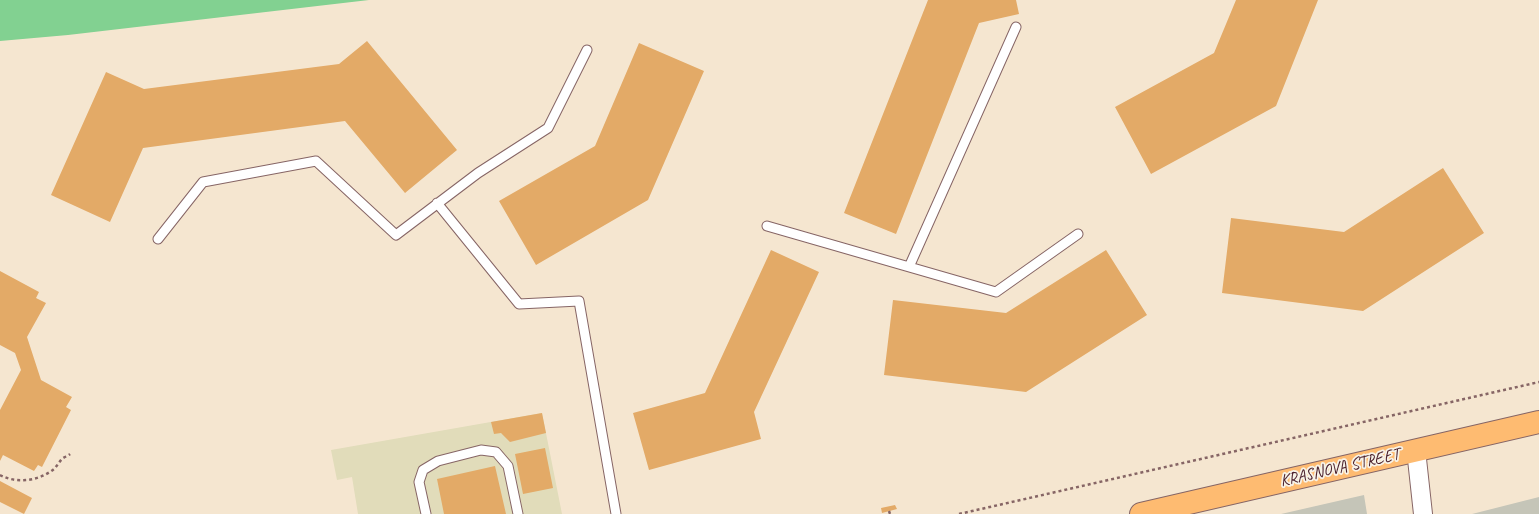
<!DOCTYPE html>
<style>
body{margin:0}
canvas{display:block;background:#f5e6d0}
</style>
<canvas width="1539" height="514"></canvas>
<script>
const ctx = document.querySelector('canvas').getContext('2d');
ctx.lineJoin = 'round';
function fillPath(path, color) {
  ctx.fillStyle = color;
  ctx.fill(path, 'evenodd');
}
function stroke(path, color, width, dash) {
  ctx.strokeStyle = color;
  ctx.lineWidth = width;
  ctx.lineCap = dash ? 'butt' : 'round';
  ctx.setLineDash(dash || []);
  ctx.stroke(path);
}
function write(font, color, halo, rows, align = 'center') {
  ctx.font = font + ' Caveat,sans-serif';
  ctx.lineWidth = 3.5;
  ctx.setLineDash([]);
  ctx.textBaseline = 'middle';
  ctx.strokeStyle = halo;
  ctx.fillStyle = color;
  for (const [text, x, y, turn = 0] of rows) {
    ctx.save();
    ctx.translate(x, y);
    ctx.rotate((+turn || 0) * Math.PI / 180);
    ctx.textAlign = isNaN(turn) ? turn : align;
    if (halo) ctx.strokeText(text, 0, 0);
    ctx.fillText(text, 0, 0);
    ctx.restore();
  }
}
fillPath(new Path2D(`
 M542,413L562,514H358L352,477L337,480L331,450Z`), '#e1dcba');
fillPath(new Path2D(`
 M1364,495L1367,514H1281Z
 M1539,497V514H1472Z`), '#c5c5b8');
fillPath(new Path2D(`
 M0,0H369L68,35L0,41Z`), '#82d191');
fillPath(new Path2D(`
 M928,0H1016L1019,14L979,23L896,234L844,213Z
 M1236,0H1318L1276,106L1151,174L1115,107L1214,53Z
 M367,41L457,150L405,193L345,121L143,148L110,222L51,195L106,72L144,89L339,64Z
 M639,43L704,71L648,200L536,265L499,201L595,146Z
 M1443,168L1484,233L1363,311L1222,293L1231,218L1344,232Z
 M771,250L819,272L754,412L761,439L649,470L633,413L705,393Z
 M1106,250L1147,315L1026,392L884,375L893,300L1006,313Z
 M0,271L39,292L36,298L46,303L27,337L41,380L72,397L66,407L71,410L42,467L38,465L34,471L3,455L0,461V410L21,370L15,353L0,345Z
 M542,413L546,433L510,442L501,433L494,434L491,422Z
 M545,448L553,488L523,494L515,454Z
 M495,466L506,514H444L437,479Z
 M0,481L32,498L24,514L0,502Z
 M895,505L897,509L882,513L881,508Z`), '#e3aa67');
const lane = new Path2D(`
 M437,203L519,304L579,301L616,514
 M767,226L996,292L1078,234
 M158,239L203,182L316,161L396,235L478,173L548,128L587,50
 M909,267L1016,27
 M426,514L419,482L423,470L438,461L481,450L496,452L508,466L518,514`);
const street = new Path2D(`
 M1416,450L1423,514`);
const primary = new Path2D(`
 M1141,514L1539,422`);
stroke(lane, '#866565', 11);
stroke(street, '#866565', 20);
stroke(primary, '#866565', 24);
stroke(new Path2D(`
 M0,475C17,484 39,481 54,469C57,466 59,462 62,459C64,457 68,456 70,454
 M889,511L890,514
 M959,514L1539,382`), '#866565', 2.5, [3, 3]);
stroke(lane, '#fff', 9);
stroke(street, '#fff', 18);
stroke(primary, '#febb71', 22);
write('17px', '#4a1f2b', '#f7f3e8', [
 ["KRASNOVA STREET",1340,468,-13]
]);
</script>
